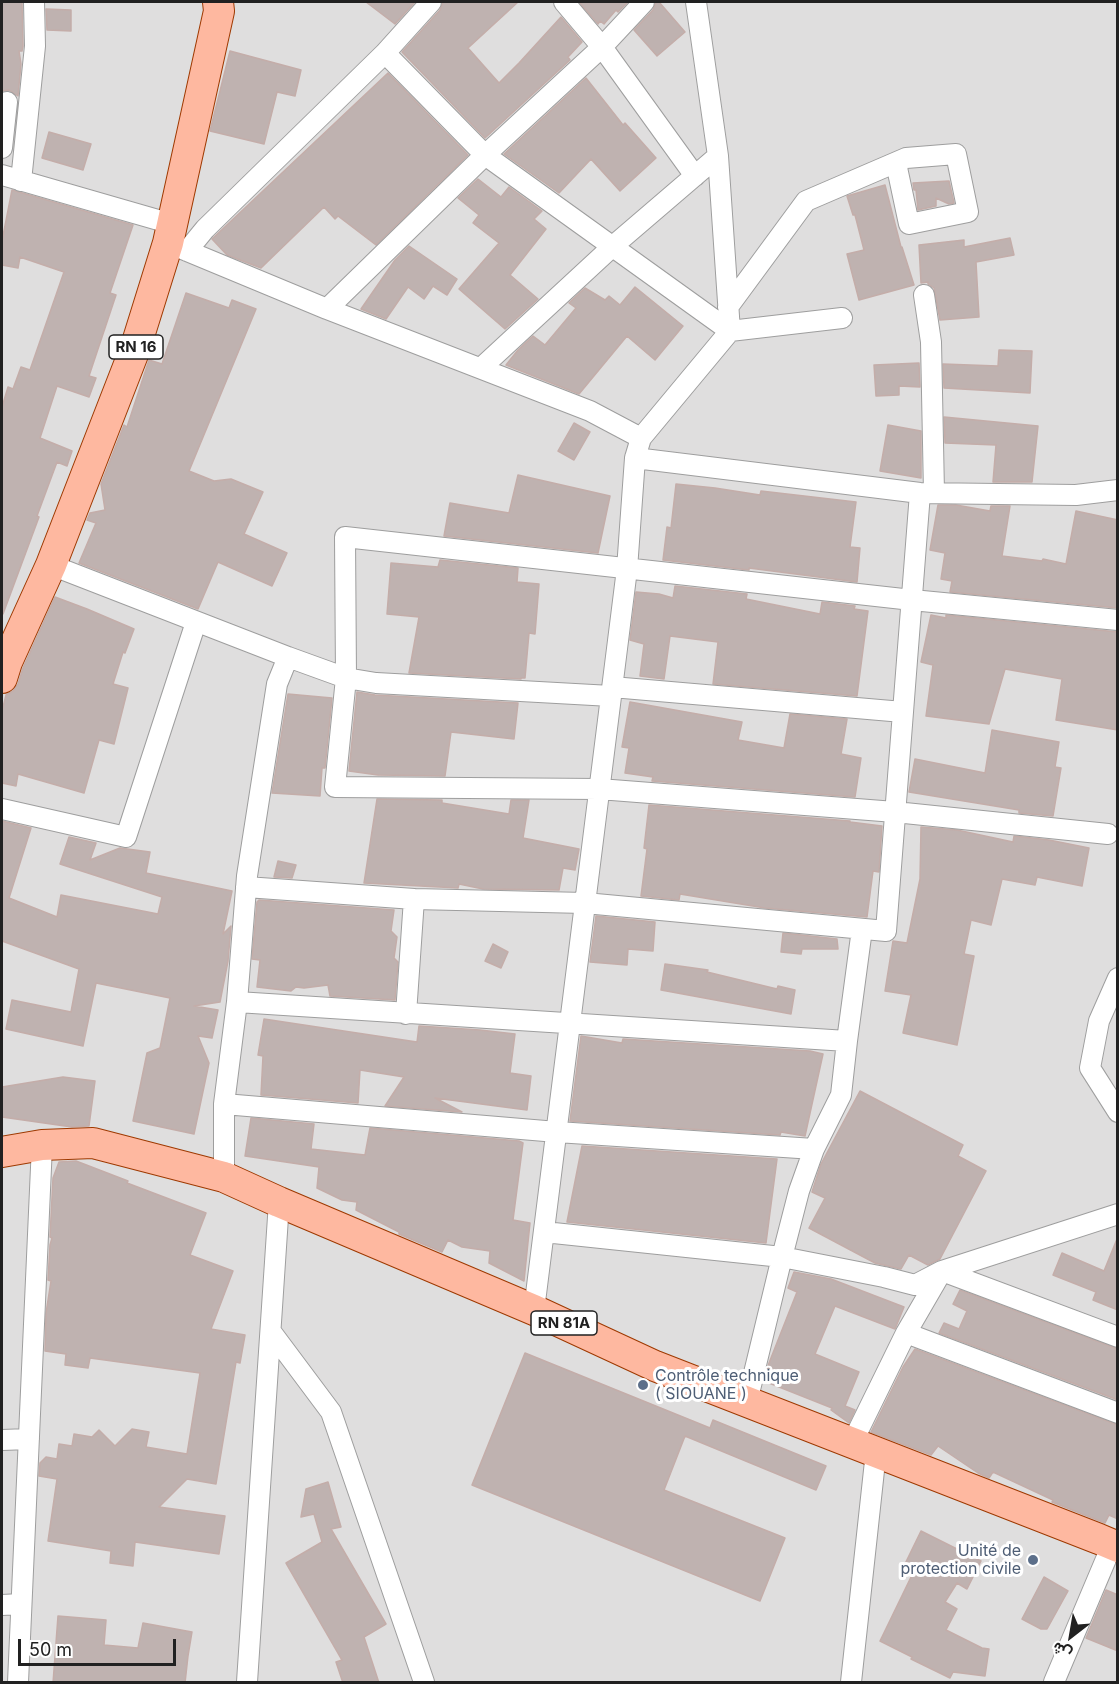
<!DOCTYPE html>
<meta charset="utf-8">
<style>
body{margin:0}
#map{position:relative;width:1119px;height:1684px;overflow:hidden;background:#f2ebe8;font-family:Inter,Vazirmatn,sans-serif}
canvas{display:block}
.frame{position:absolute;inset:0;border:3px solid #212121;pointer-events:none}
.north{position:absolute;left:1041px;top:1606px;width:60px;height:60px;-webkit-text-stroke:4px #fff;paint-order:stroke;rotate:211deg;font-size:16px;font-weight:700;line-height:24px;text-align:center;color:#212121}
.north::after{content:'';display:block;margin:auto;width:21px;height:27px;background:#212121;clip-path:polygon(50% 0,100% 100%,50% 72%,0 100%)}
.scale{position:absolute;left:18px;top:1639px;width:158px;height:27px;box-sizing:border-box;border:3px solid #212121;border-top:0;padding-left:8px;font-size:18px;line-height:21px;white-space:nowrap;color:#212121;-webkit-text-stroke:4px #fff;paint-order:stroke}
</style>
<div id="map">
<canvas width="1119" height="1684"></canvas>
<div class="frame"></div>
<div class="north">ش</div>
<div class="scale">50 m</div>
</div>
<script>
const ctx = document.querySelector('canvas').getContext('2d');
ctx.lineJoin = 'round';
function fillPath(path, color) {
  ctx.fillStyle = color;
  ctx.fill(path, 'evenodd');
}
function stroke(path, color, width, dash) {
  ctx.strokeStyle = color;
  ctx.lineWidth = width;
  ctx.lineCap = dash ? 'butt' : 'round';
  ctx.setLineDash(dash || []);
  ctx.stroke(path);
}
function write(font, color, halo, rows, align = 'center') {
  ctx.font = font + ' Inter,sans-serif';
  ctx.lineWidth = 6;
  ctx.setLineDash([]);
  ctx.textBaseline = 'middle';
  ctx.strokeStyle = halo;
  ctx.fillStyle = color;
  for (const [text, x, y, turn = 0] of rows) {
    ctx.save();
    ctx.translate(x, y);
    ctx.rotate((+turn || 0) * Math.PI / 180);
    ctx.textAlign = isNaN(turn) ? turn : align;
    if (halo) ctx.strokeText(text, 0, 0);
    ctx.fillText(text, 0, 0);
    ctx.restore();
  }
}
fillPath(new Path2D(`
 M2,2H1117V1682H2Z`), '#dfdede');
const building = new Path2D(`
 M2,2H22L23,46L22,51H19L21,64L18,96L9,90L2,91Z
 M366,2H415L395,24Z
 M443,2H518L468,48L499,83L519,63L561,17L582,42L568,57L570,60L485,138L402,52L440,10Z
 M579,2H628L618,12L616,10L604,24L600,21L598,24Z
 M656,2H659L685,32L657,56L634,30L653,10Z
 M46,9L71,10V31L47,30Z
 M230,51L301,70L295,96L277,92L264,144L210,131Z
 M388,73L468,155L376,245L338,216L335,219L324,207L261,268L227,255L212,239Z
 M586,78L623,125L625,123L656,158L620,191L591,159L559,193L504,154Z
 M49,132L91,144L83,170L42,158Z
 M478,179L501,197L509,187L542,211L534,219L546,229L510,275L538,299L505,329L459,289L499,243L473,223L479,215L458,198Z
 M949,181L954,203L949,204L936,198V206L918,210L916,190H914L913,183Z
 M885,185L901,247H902L914,285L859,300L847,254L864,250L855,215H853L847,196Z
 M12,190L133,225L110,293L116,295L89,376L96,378L89,397L57,386L40,438L72,451L67,466L57,462L37,516L39,517L3,614H2V407L8,387L13,389L21,367L30,370L64,272L20,257L18,268L2,265V241Z
 M1010,238L1014,255L976,262L979,317L940,320L934,288L928,284V282L921,283L919,245L964,240V247Z
 M409,246L457,279L447,295L433,286L424,299L408,287L386,319L361,309L395,260Z
 M635,287L683,326L655,360L627,336L579,394L506,365L518,350L533,336L545,345L576,308L569,303L570,302L585,288L605,300L609,296L620,305Z
 M186,293L229,308L232,300L256,309L189,471L214,481L231,479L263,492L244,534L287,553L272,586L218,562L198,609L79,563L96,523L87,520L90,513L105,510L101,484L124,425L127,427L149,360L162,364Z
 M999,350L1032,351L1030,393L944,388L943,364L998,366Z
 M919,363L920,387L899,386V395L876,396L874,365Z
 M944,417L1038,426L1032,482H993L996,445L945,443Z
 M574,423L590,432L574,460L558,451Z
 M888,425L921,431V478L880,471Z
 M518,475L610,496L598,553L444,536L450,503L509,513Z
 M676,484L715,488L760,495L761,491L856,502L850,547L860,548L857,582L749,568V570L663,560L667,527L671,528Z
 M938,505H956L990,511L991,506H1010L1002,556L1042,561L1043,559L1066,564L1076,511L1118,520V608L950,592L952,581L941,579L945,553L930,550Z
 M440,560L518,568L517,582L539,584L535,634L529,633L525,678H521V679L409,673L419,617L387,614L391,563L438,567Z
 M675,586L747,594L746,599L820,614L822,602L855,606L854,609L868,611L857,696L713,684L718,642L670,636L664,679L640,676L644,644L630,640L636,592L659,594L673,598Z
 M55,597L87,609L134,629L125,653L123,652L113,684L128,688L114,744L99,740L84,793L18,774L16,786L2,783V711L6,695L13,691L18,684L23,668Z
 M931,615L946,618V615L1118,632V730L1056,720L1062,679L1005,669L989,724L926,716L933,665L921,662Z
 M357,692L375,695L518,703L514,739L451,732L445,776L378,775L349,771Z
 M288,694L332,698L325,768H322L320,796L272,793Z
 M630,702L742,722L738,740L784,748L790,714L847,719L841,754L861,758L855,797L652,781L653,777L625,773L629,748L622,747Z
 M992,730L1059,742L1055,767L1061,768L1053,816L1019,813V810L909,792L915,759L985,773Z
 M377,799L442,800V803L509,814L511,800H529L523,838L579,849L575,870L563,868L559,890L483,889L459,884L458,888L364,883Z
 M649,805L850,821V822L882,826L879,872L873,871L867,917L765,908L680,894L679,900L641,896L647,849L644,848Z
 M2,821L31,828L9,898L57,917L61,895L158,914L162,897L60,864L69,837L96,843L90,860L120,848L150,852L146,873L232,891L223,934L231,926L228,961L220,1002L194,1006L218,1010L212,1038L198,1036L209,1063L194,1134L133,1121L147,1053L160,1048L170,998L96,983L83,1046L6,1029L12,1000L71,1012L79,969L2,941Z
 M921,827L957,830L1013,842L1014,836L1049,840L1089,848L1082,886L1037,877L1035,885L1002,879L991,925L971,920L964,954L974,956L957,1045L903,1033L911,995L885,991L893,941L907,943L920,879Z
 M278,861L296,865L292,878L274,877Z
 M259,900L394,910L391,931L397,937L394,958L398,962L395,1000L330,996L328,985L304,988L296,987L291,991L257,987L260,960L252,959L257,902Z
 M596,916L655,922L653,951L628,949L627,965L590,962Z
 M783,933L837,939L838,949H802L801,954L781,952Z
 M493,944L508,952L501,968L485,961Z
 M665,964L708,970L707,972L777,989L778,986L795,990L791,1014L661,990Z
 M264,1019L417,1042L419,1026L480,1030L515,1034L510,1073L531,1076L527,1110L435,1098L462,1112L385,1106L404,1077L360,1070L358,1103L261,1095L263,1056L258,1055Z
 M581,1036L622,1043L623,1039L810,1051L823,1054L805,1136L781,1132L780,1135L570,1121Z
 M63,1077L95,1081L89,1126L72,1127L2,1117V1087Z
 M860,1091L963,1145L958,1156L986,1171L940,1259L928,1265L909,1255L901,1269L875,1263L809,1228L825,1198L812,1192L821,1164Z
 M251,1118L314,1124L311,1149L365,1155L370,1128L519,1141L523,1143L513,1220L530,1223L524,1281L489,1263L490,1251L462,1247L448,1240L442,1252L399,1234V1232L356,1210L357,1202L342,1200L317,1188L319,1167L245,1156Z
 M582,1146L777,1159L766,1243L567,1222Z
 M76,1161L128,1181L127,1183L206,1213L190,1255L233,1271L211,1329L245,1335L240,1363L236,1362L216,1484L187,1479L159,1507L225,1516L219,1554L135,1542L133,1566L110,1563L111,1551L48,1541L57,1479L39,1476L40,1463L46,1457L57,1459L59,1444L72,1446L74,1434L92,1437L99,1430L115,1446L132,1429L149,1432L146,1447L187,1454L200,1373L90,1358L88,1368L65,1365L66,1354L45,1351L46,1313L51,1281L48,1280L50,1245L52,1238L50,1237L53,1178L59,1162Z
 M1117,1239L1118,1310L1093,1300L1096,1292L1053,1275L1062,1253L1104,1271Z
 M794,1272L831,1279L904,1307L895,1329L835,1306L815,1354L859,1372L845,1406L855,1410L849,1423L831,1410L832,1408L764,1381L769,1363L797,1292L788,1288Z
 M960,1290L1118,1349V1400L939,1333L944,1323L959,1329L967,1311L953,1304Z
 M915,1349L1118,1425V1519L1109,1515L1105,1523L1052,1502L1053,1500L993,1472L989,1478L978,1473L938,1446L931,1455L871,1432L903,1367Z
 M525,1353L710,1428L713,1420L826,1466L816,1490L685,1436L664,1490L785,1538L760,1601L472,1485Z
 M328,1482L341,1527L331,1529L386,1624L364,1637L379,1683H343L336,1662L342,1660L286,1563L322,1542L314,1514L301,1517L306,1489Z
 M921,1531L981,1561L967,1589L957,1583L945,1602L957,1609L946,1630L982,1648L989,1649L985,1676L953,1672L950,1678L911,1659L912,1657L880,1641L912,1575L902,1570Z
 M1044,1577L1068,1591L1047,1629H1041L1022,1619Z
 M1106,1590L1118,1595V1651L1086,1638Z
 M58,1616L106,1620L104,1645L138,1648L143,1623L192,1632L188,1656L185,1683H53Z`);
fillPath(building, '#bfb2b0');
stroke(building, '#c4ada9', 1.5);
const street = new Path2D(`
 M564,2L602,47L695,176
 M385,53L485,155L730,331L842,318
 M2,148L7,102
 M2,175L172,224
 M21,181L35,46L34,2
 M168,243L327,309L590,411L641,438L635,458L920,493L1076,495L1118,490
 M187,251L205,229L385,53L431,2
 M924,295L931,342L934,493
 M728,307L806,201L906,158L956,154L968,212L909,224L896,163
 M327,309L485,155L602,47L644,2
 M481,368L613,246L718,156
 M641,438L730,331L718,156L696,2
 M51,565L288,657L277,684L247,876L237,1002L224,1104V1177
 M288,657L346,678L376,683L611,696
 M612,687L903,712
 M2,809L126,837L196,622
 M1108,834L895,812L599,789L335,787L346,678L345,537L912,600L1118,620
 M246,887L414,899
 M1118,978L1099,1021L1090,1068L1118,1112
 M237,1002L847,1041L862,929
 M406,1014L414,899L585,903L886,931L920,493
 M224,1104L557,1132L814,1149L799,1191L782,1257L544,1232
 M814,1149L841,1095L847,1041
 M534,1310L627,569L635,458
 M272,1333L331,1412L424,1682
 M906,1333L1118,1413
 M747,1402L782,1257L884,1277L915,1285L942,1271L1118,1214
 M2,1440L29,1439
 M852,1443L906,1333L942,1271L1118,1337
 M2,1605L21,1604
 M18,1682L42,1145
 M247,1682L279,1202
 M851,1682L876,1452
 M1054,1682L1112,1545`);
const primary = new Path2D(`
 M2,678L7,662L51,565L135,349L168,243L219,11L218,2
 M2,1152L42,1145L93,1143L224,1177L279,1202L534,1310L655,1366L1099,1539L1118,1547`);
stroke(street, '#9e9e9e', 22);
stroke(primary, '#9e3900', 32);
stroke(street, '#fff', 20);
stroke(primary, '#feb8a0', 30);
for (const [x, y, r, color] of [
 [643,1385,6,"#5c6f8a"],
 [1033,1560,6,"#5c6f8a"]
]) {
  const dot = new Path2D();
  dot.arc(x, y, r, 0, 2 * Math.PI);
  ctx.fillStyle = color;
  ctx.fill(dot);
  stroke(dot, '#fff', 2);
}
for (const [x, y, w] of [
 [136,347,54],
 [564,1323,66]
]) {
  const box = new Path2D();
  box.roundRect(x - w / 2, y - 12, w, 24, 4.5);
  ctx.fillStyle = '#fff';
  ctx.fill(box);
  stroke(box, '#212121', 1.5);
}
write('bold 15px', '#212121', null, [
 ["RN 16",136,347],
 ["RN 81A",564,1323]
]);
write('16px', '#4e5e75', '#fff', [
 ["Contrôle technique",655,1376],
 ["( SIOUANE )",655,1394],
 ["Unité de",1021,1551,"right"],
 ["protection civile",1021,1569,"right"]
], 'left');
</script>
